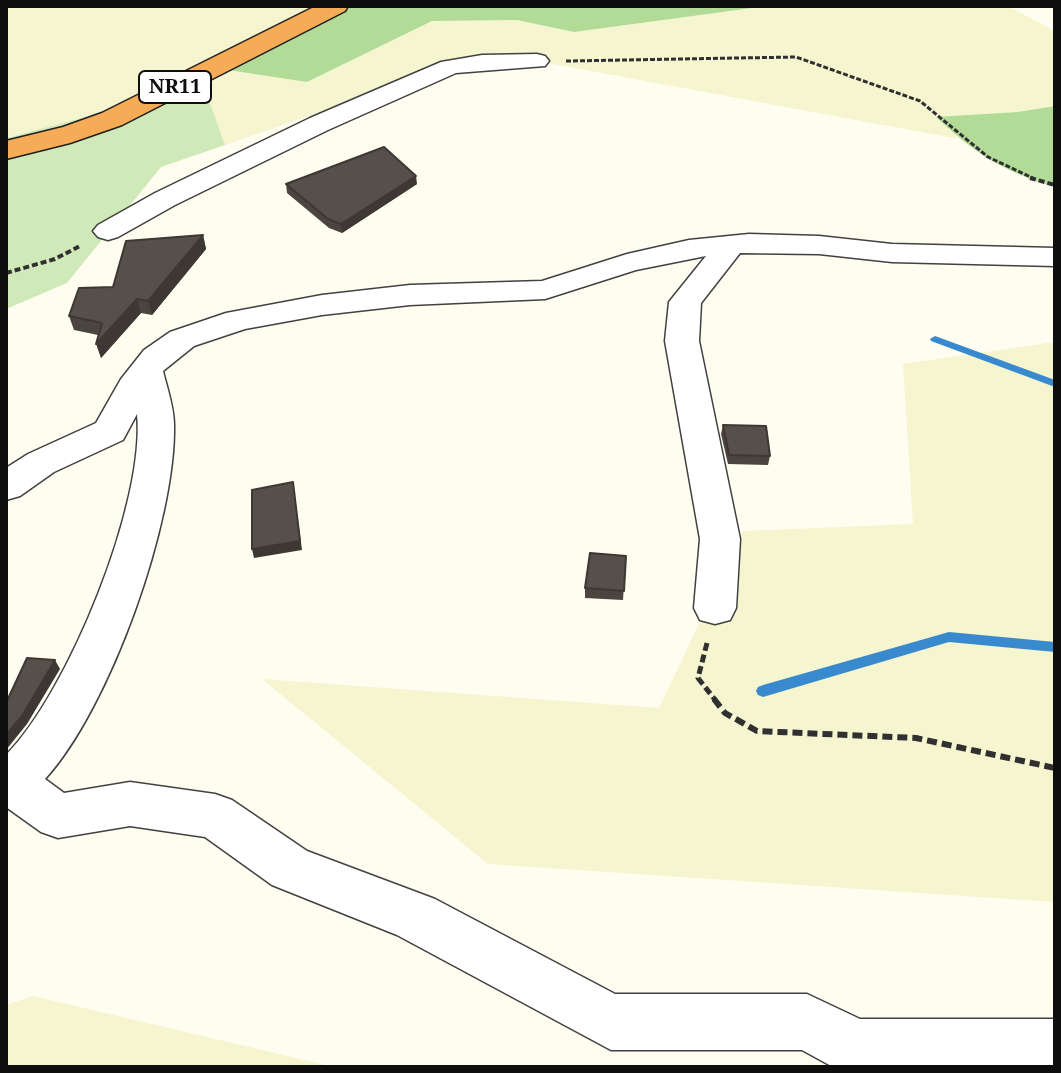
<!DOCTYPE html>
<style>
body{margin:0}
#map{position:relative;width:1061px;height:1073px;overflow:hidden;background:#fffdef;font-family:"Noto Serif",serif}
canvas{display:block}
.frame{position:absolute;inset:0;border:8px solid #0e0e0e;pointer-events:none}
</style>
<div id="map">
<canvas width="1061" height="1073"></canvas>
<div class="frame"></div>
</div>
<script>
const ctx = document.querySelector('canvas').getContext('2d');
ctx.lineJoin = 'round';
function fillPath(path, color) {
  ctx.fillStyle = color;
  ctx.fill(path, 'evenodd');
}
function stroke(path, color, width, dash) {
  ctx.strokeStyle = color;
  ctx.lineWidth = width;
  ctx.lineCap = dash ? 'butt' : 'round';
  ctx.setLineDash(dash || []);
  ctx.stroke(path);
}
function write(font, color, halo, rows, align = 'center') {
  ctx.font = font + ' "Noto Serif",serif';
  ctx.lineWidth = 8;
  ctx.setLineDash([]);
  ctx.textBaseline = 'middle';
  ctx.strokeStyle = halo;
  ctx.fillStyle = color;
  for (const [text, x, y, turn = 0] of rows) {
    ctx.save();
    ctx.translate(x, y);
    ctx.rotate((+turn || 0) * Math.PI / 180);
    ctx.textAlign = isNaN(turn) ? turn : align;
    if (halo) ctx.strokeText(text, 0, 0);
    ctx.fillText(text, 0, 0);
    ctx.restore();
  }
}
fillPath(new Path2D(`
 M6,6H327L307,82L432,21L517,20L574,32L767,6H999L1013,9L1055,31V106L1018,112L937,118L959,139L537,61L450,67L225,145L195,65L101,113L6,138Z
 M1055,342V902L488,864L262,679L659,708L743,531L913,524L903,364Z
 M33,996L334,1067H6V1005Z`), '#f5f5cf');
fillPath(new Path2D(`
 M196,65L225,145L161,167L67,283L6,309V138L101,113Z`), '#cfeab8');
fillPath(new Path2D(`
 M327,6H767L574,32L517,20L432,21L307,82L196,65Z
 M1055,106V187C1004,172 974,153 936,117L1018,112Z`), '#b1db97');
fillPath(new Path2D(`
 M935,336L1055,380V387L931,341L930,339Z
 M949,632L1055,642V652L949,642L763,697L758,695L756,691L758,687L763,685Z`), '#3989cf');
const minor = new Path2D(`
 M537,54L545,56L549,61L545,66L456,73L328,130L175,205L118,237L108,240L98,237L93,231L98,225L155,193L310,118L441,62L482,55Z
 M749,234L819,236L892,244L1055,248V266L892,262L819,254L740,253L701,303L699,341L740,539L736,608L730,620L715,624L700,620L694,608L700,539L665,341L669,302L706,256L636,270L545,299L410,305L322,315L245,329L194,346L163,371C167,388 174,407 174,425C176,521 110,708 45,779L64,793L130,782L215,794L232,800L307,851L435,899L615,994H807L860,1019H1055V1067H833L802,1050H611L397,935L272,885L205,837L130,826L58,838L41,832L6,807V755C68,693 146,501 137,414L123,440L54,472L20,496L6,500V468L28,454L96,423L121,379L144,350L170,332L226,313L322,295L410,285L542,281L627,254L689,240Z`);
const highway = new Path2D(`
 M316,6H348L345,11L122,125L70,143L6,159V141L63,127L102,113Z`);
stroke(minor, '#414141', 3);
stroke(highway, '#1f1f1f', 3);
stroke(new Path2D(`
 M566,61L796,57L920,101L988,157L1037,180`), '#303030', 3, [5, 2]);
stroke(new Path2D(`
 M1030,178L1055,185
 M6,273L55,259L80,246`), '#303030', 4, [6, 3]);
stroke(new Path2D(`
 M707,643L698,678L716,701`), '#303030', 5, [8, 4]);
stroke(new Path2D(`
 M714,699L725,713L757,731L916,738L1055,768`), '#303030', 6, [10, 5]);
fillPath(minor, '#fff');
fillPath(highway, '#f6ab56');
fillPath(new Path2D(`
 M286,184H417L342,233L329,228L287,193Z
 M203,235L206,249L152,315L141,313L101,358L98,335L74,330L69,316L113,287Z
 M723,425L770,456L768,465L728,464L721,434Z
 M626,556L623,600L585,598V588Z`), '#4b4540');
fillPath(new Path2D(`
 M416,176L417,184L342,233L341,224Z
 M203,235L206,249L152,315L148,301Z
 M137,299L141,313L101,358L96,344Z
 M293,482L302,550L254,558L252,549Z
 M55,660L60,669L27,724L6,750V735Z`), '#3d3834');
const building = new Path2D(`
 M384,147L416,176L341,224L328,219L286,184Z
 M203,235L148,301L137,299L96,344L102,323L69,316L79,288L113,287L126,241Z
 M723,425L766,426L770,456L729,455Z
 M293,482L300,541L252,549V490Z
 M590,553L626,556L624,591L585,588Z
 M27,658L55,660L22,716L6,735V703Z`);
fillPath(building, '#57504a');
stroke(building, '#3d3834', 2);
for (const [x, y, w] of [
 [175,87,72]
]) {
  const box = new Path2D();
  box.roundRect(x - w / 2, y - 16, w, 32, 6);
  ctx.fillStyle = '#fff';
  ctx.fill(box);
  stroke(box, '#0e0e0e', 2);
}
write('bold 20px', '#0e0e0e', null, [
 ["NR11",175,87]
]);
</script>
